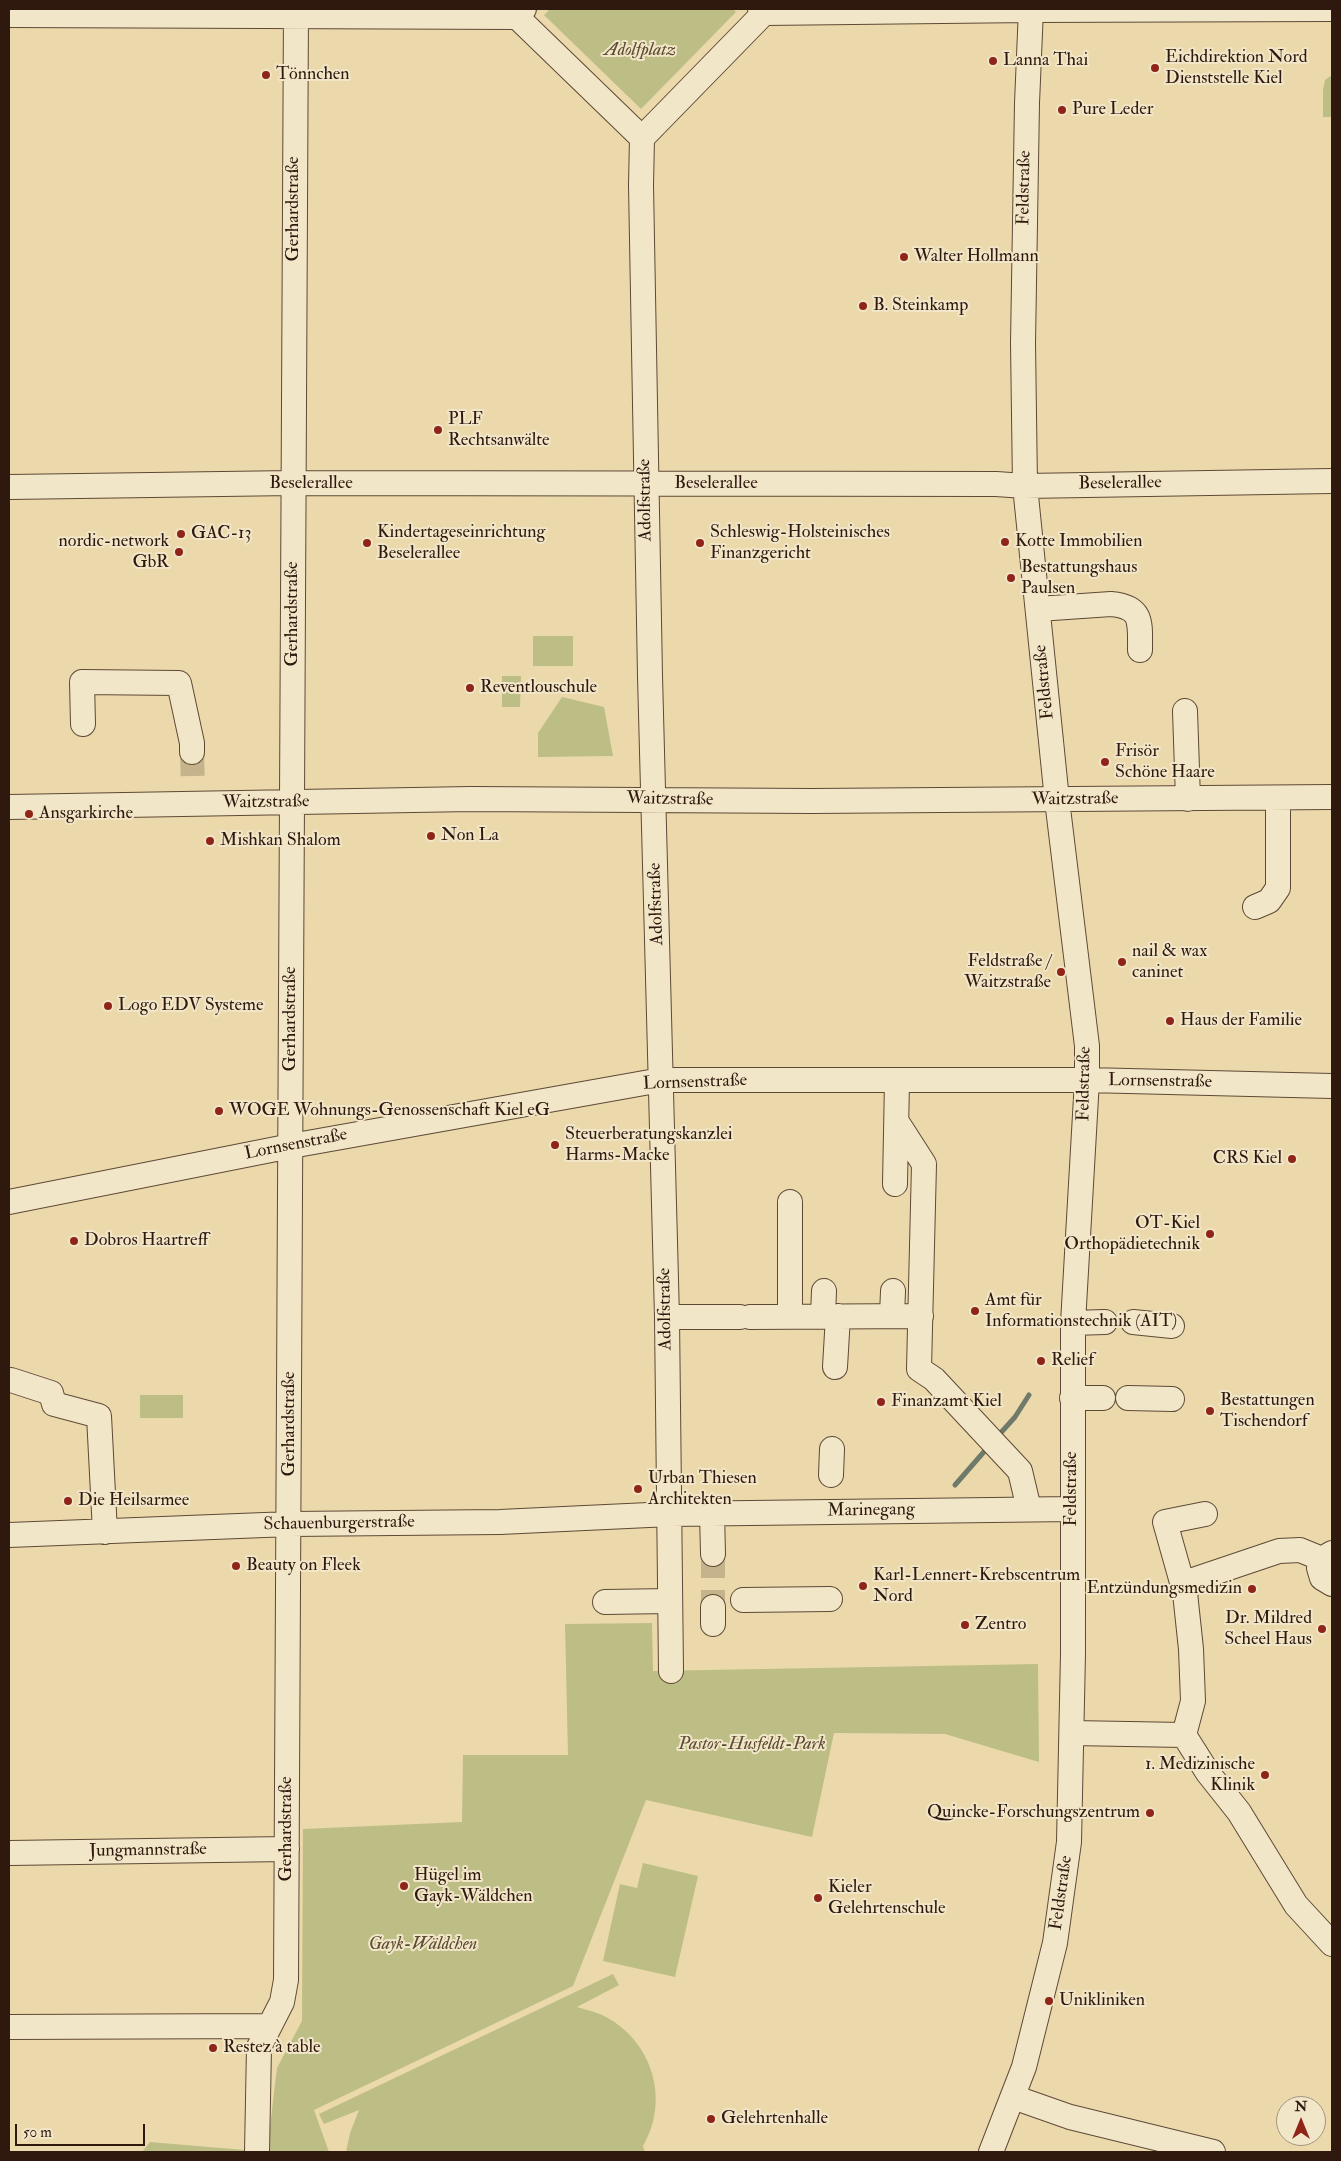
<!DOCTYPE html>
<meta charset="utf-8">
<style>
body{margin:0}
#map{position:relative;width:1341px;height:2161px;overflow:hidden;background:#ebd9ab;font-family:"IM FELL Double Pica",serif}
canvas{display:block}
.frame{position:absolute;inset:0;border:10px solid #2f190f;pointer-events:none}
.north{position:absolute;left:1276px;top:2096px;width:50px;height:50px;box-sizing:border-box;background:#f2e6c8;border:1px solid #a4947e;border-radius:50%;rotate:0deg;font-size:14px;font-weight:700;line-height:20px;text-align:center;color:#2f190f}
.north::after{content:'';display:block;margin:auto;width:18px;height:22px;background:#8f2418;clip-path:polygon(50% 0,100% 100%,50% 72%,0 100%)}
.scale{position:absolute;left:15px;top:2124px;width:130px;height:22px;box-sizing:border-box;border:2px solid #2f190f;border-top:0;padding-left:6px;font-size:15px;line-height:18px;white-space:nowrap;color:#2f190f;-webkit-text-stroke:4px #f2e6c8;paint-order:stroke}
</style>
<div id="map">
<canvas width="1341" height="2161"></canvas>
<div class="frame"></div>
<div class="north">N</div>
<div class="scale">50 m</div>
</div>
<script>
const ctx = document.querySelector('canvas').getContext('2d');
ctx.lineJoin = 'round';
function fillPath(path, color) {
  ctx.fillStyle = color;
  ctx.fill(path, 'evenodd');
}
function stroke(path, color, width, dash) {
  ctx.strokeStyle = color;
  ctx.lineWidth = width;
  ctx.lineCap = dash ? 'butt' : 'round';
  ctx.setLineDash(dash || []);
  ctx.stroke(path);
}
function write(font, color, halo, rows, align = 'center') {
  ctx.font = font + ' "IM FELL Double Pica",serif';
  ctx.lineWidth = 4;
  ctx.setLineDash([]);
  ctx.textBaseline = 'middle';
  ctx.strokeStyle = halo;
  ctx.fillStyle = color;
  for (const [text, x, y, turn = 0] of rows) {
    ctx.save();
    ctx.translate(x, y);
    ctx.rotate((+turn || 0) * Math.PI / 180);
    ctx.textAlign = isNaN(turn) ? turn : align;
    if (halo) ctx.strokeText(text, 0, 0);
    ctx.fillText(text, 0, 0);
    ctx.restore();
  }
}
fillPath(new Path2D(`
 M550,9H733L736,12L641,109L544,15Z
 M1332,75V117H1323V90L1325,80Z
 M533,636H573V666H533Z
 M502,676H521L520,707H502Z
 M562,697L604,707L613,756L538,757V733Z
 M140,1395H183V1418H140Z
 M652,1623L653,1671L1038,1664L1039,1762L945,1734L834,1733L812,1837L646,1800L573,1986L314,2110L329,2152H267L277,2068L302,2021L303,1829L462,1822L463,1755H568L565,1624Z
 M643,1863L698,1876L675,1977L603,1961L620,1884L637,1888Z
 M613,1974L619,1985L577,2007C587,2010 597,2012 606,2017C653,2042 670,2101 643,2146L645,2152H346L350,2133L359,2110L324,2124L319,2114Z
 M150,2142L245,2150V2152H142Z`), '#bdbe85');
stroke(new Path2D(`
 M997,1437L1015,1417L1029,1395
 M955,1485L989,1446`), '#6f7a6a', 5);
stroke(new Path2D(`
 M192,752L193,788
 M713,1554V1607`), '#c5b38c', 24, [24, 12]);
const minor = new Path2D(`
 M524,9L517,17L642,138L764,13L760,9
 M764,13L1031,10L1332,9
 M9,15L517,17
 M642,138L641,185L650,676L667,1317L671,1671
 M9,487L293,483L996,484L1025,486L1332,481
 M1038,609L1111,604C1143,607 1140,622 1140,650
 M1185,711L1188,799
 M83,724L82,682L179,683L192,743V752
 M9,807L471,799L812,801L1332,797
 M1255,907L1269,901L1278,888V798
 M897,1122L924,1164L919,1369L934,1379L1020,1471L1029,1509
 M895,1184L897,1081
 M9,1202L291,1146L661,1080H1087L1332,1086
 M790,1202V1317
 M823,1316L824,1291
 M892,1316L893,1291
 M667,1317H740
 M750,1317L921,1316
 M1133,1322L1172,1326
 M1073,1323L1105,1322
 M835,1367L838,1316
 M11,1380L51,1393L54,1404L99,1416L105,1532
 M1072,1398H1103
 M1128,1398L1172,1399
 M831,1475L832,1449
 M712,1513L713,1554
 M9,1535L290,1524L500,1522L670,1514L1072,1509
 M1332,1553L1322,1559L1319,1568L1322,1578L1332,1584
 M1322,1559L1300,1550L1279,1551L1193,1580L1185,1593L1191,1649L1193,1701L1184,1735L1208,1773L1239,1812L1296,1905L1332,1944
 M1185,1593L1165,1522L1205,1514
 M743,1600L830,1599
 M605,1602L669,1601
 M713,1607V1624
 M1072,1733L1184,1735
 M9,1853L287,1849
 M9,2027L269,2026
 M1013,2097L1070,2117L1213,2152
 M257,2152L259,2047L282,2002L286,1980L296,9
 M991,2152L1024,2067L1055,1943L1069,1842L1073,1653V1323L1087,1080V1046L1057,800L1025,486L1023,343L1027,103L1031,9`);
stroke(minor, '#5e4936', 26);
stroke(minor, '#f2e6c8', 24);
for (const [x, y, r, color] of [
 [993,61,5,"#8f2418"],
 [1155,68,5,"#8f2418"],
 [266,75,5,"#8f2418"],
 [1062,110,5,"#8f2418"],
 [904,257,5,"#8f2418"],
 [863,306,5,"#8f2418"],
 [438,430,5,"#8f2418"],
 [181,534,5,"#8f2418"],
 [1005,542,5,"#8f2418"],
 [367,543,5,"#8f2418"],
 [700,543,5,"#8f2418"],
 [179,552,5,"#8f2418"],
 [1011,578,5,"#8f2418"],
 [470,688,5,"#8f2418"],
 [1105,762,5,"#8f2418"],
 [29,814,5,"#8f2418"],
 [431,836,5,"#8f2418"],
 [210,841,5,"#8f2418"],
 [1122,962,5,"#8f2418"],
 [1061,972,5,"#8f2418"],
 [108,1006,5,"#8f2418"],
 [1170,1021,5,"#8f2418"],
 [219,1111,5,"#8f2418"],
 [555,1145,5,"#8f2418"],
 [1292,1159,5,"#8f2418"],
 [1210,1234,5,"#8f2418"],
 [74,1241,5,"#8f2418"],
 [975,1311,5,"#8f2418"],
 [1041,1361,5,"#8f2418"],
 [881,1402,5,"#8f2418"],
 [1210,1411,5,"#8f2418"],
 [638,1489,5,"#8f2418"],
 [68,1501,5,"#8f2418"],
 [236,1566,5,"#8f2418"],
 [863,1586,5,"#8f2418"],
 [1252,1589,5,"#8f2418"],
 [965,1625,5,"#8f2418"],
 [1322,1629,5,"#8f2418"],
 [1265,1775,5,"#8f2418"],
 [1150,1813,5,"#8f2418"],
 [404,1886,5,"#8f2418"],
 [818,1898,5,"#8f2418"],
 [1049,2001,5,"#8f2418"],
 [213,2048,5,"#8f2418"],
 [711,2119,5,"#8f2418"]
]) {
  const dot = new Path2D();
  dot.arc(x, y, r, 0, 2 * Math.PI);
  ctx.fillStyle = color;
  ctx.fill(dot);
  stroke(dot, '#f2e6c8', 2);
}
write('italic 18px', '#5a4b32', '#f2e6c8', [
 ["Adolfplatz",640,51],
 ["Pastor-Husfeldt-Park",752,1745],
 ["Gayk-Wäldchen",423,1945]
]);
write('18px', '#2f190f', '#f2e6c8', [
 ["Eichdirektion Nord",1165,58],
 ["Dienststelle Kiel",1165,79],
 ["Lanna Thai",1003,61],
 ["Tönnchen",276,75],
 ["Pure Leder",1072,110],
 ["Walter Hollmann",914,257],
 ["B. Steinkamp",873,306],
 ["PLF",448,420],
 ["Rechtsanwälte",448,441],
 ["Kindertageseinrichtung",377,533],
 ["Beselerallee",377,554],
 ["Schleswig-Holsteinisches",710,533],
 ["Finanzgericht",710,554],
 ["GAC-13",191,534],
 ["nordic-network",169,542,"right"],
 ["GbR",169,563,"right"],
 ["Kotte Immobilien",1015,542],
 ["Bestattungshaus",1021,568],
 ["Paulsen",1021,589],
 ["Reventlouschule",480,688],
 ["Frisör",1115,752],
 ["Schöne Haare",1115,773],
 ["Ansgarkirche",39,814],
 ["Non La",441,836],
 ["Mishkan Shalom",220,841],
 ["nail & wax",1132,952],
 ["caninet",1132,973],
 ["Feldstraße /",1051,962,"right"],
 ["Waitzstraße",1051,983,"right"],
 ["Logo EDV Systeme",118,1006],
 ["Haus der Familie",1180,1021],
 ["WOGE Wohnungs-Genossenschaft Kiel eG",229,1111],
 ["Steuerberatungskanzlei",565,1135],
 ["Harms-Macke",565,1156],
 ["CRS Kiel",1282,1159,"right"],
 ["OT-Kiel",1200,1224,"right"],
 ["Orthopädietechnik",1200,1245,"right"],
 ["Dobros Haartreff",84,1241],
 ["Amt für",985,1301],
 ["Informationstechnik (AIT)",985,1322],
 ["Relief",1051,1361],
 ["Bestattungen",1220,1401],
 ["Tischendorf",1220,1422],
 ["Finanzamt Kiel",891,1402],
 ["Urban Thiesen",648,1479],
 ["Architekten",648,1500],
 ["Die Heilsarmee",78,1501],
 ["Beauty on Fleek",246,1566],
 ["Karl-Lennert-Krebscentrum",873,1576],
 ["Nord",873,1597],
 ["Entzündungsmedizin",1242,1589,"right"],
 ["Dr. Mildred",1312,1619,"right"],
 ["Scheel Haus",1312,1640,"right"],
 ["Zentro",975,1625],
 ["1. Medizinische",1255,1765,"right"],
 ["Klinik",1255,1786,"right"],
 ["Quincke-Forschungszentrum",1140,1813,"right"],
 ["Hügel im",414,1876],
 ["Gayk-Wäldchen",414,1897],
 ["Kieler",828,1888],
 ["Gelehrtenschule",828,1909],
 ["Unikliniken",1059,2001],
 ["Restez à table",223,2048],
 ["Gelehrtenhalle",721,2119]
], 'left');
write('18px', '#2f190f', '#f2e6c8', [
 ["Feldstraße",1025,188,-89],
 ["Gerhardstraße",294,209,-90],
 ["Beselerallee",311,484],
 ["Beselerallee",716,484],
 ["Beselerallee",1120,484,-1],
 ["Adolfstraße",646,500,-91],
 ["Gerhardstraße",293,614,-90],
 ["Feldstraße",1045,682,-96],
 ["Waitzstraße",670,800,1],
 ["Waitzstraße",1075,800,-1],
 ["Waitzstraße",266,803,-1],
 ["Adolfstraße",657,904,-92],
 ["Gerhardstraße",291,1019,-90],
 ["Lornsenstraße",1160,1082,1],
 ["Lornsenstraße",695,1083,-2],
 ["Feldstraße",1085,1084,-89],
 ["Lornsenstraße",296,1145,-11],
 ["Adolfstraße",666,1309,-91],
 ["Gerhardstraße",290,1424,-90],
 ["Feldstraße",1072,1489,-90],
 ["Marinegang",871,1511,-1],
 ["Schauenburgerstraße",339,1524,-1],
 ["Gerhardstraße",287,1829,-90],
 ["Jungmannstraße",148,1851,-1],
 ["Feldstraße",1062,1893,-82]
]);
</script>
